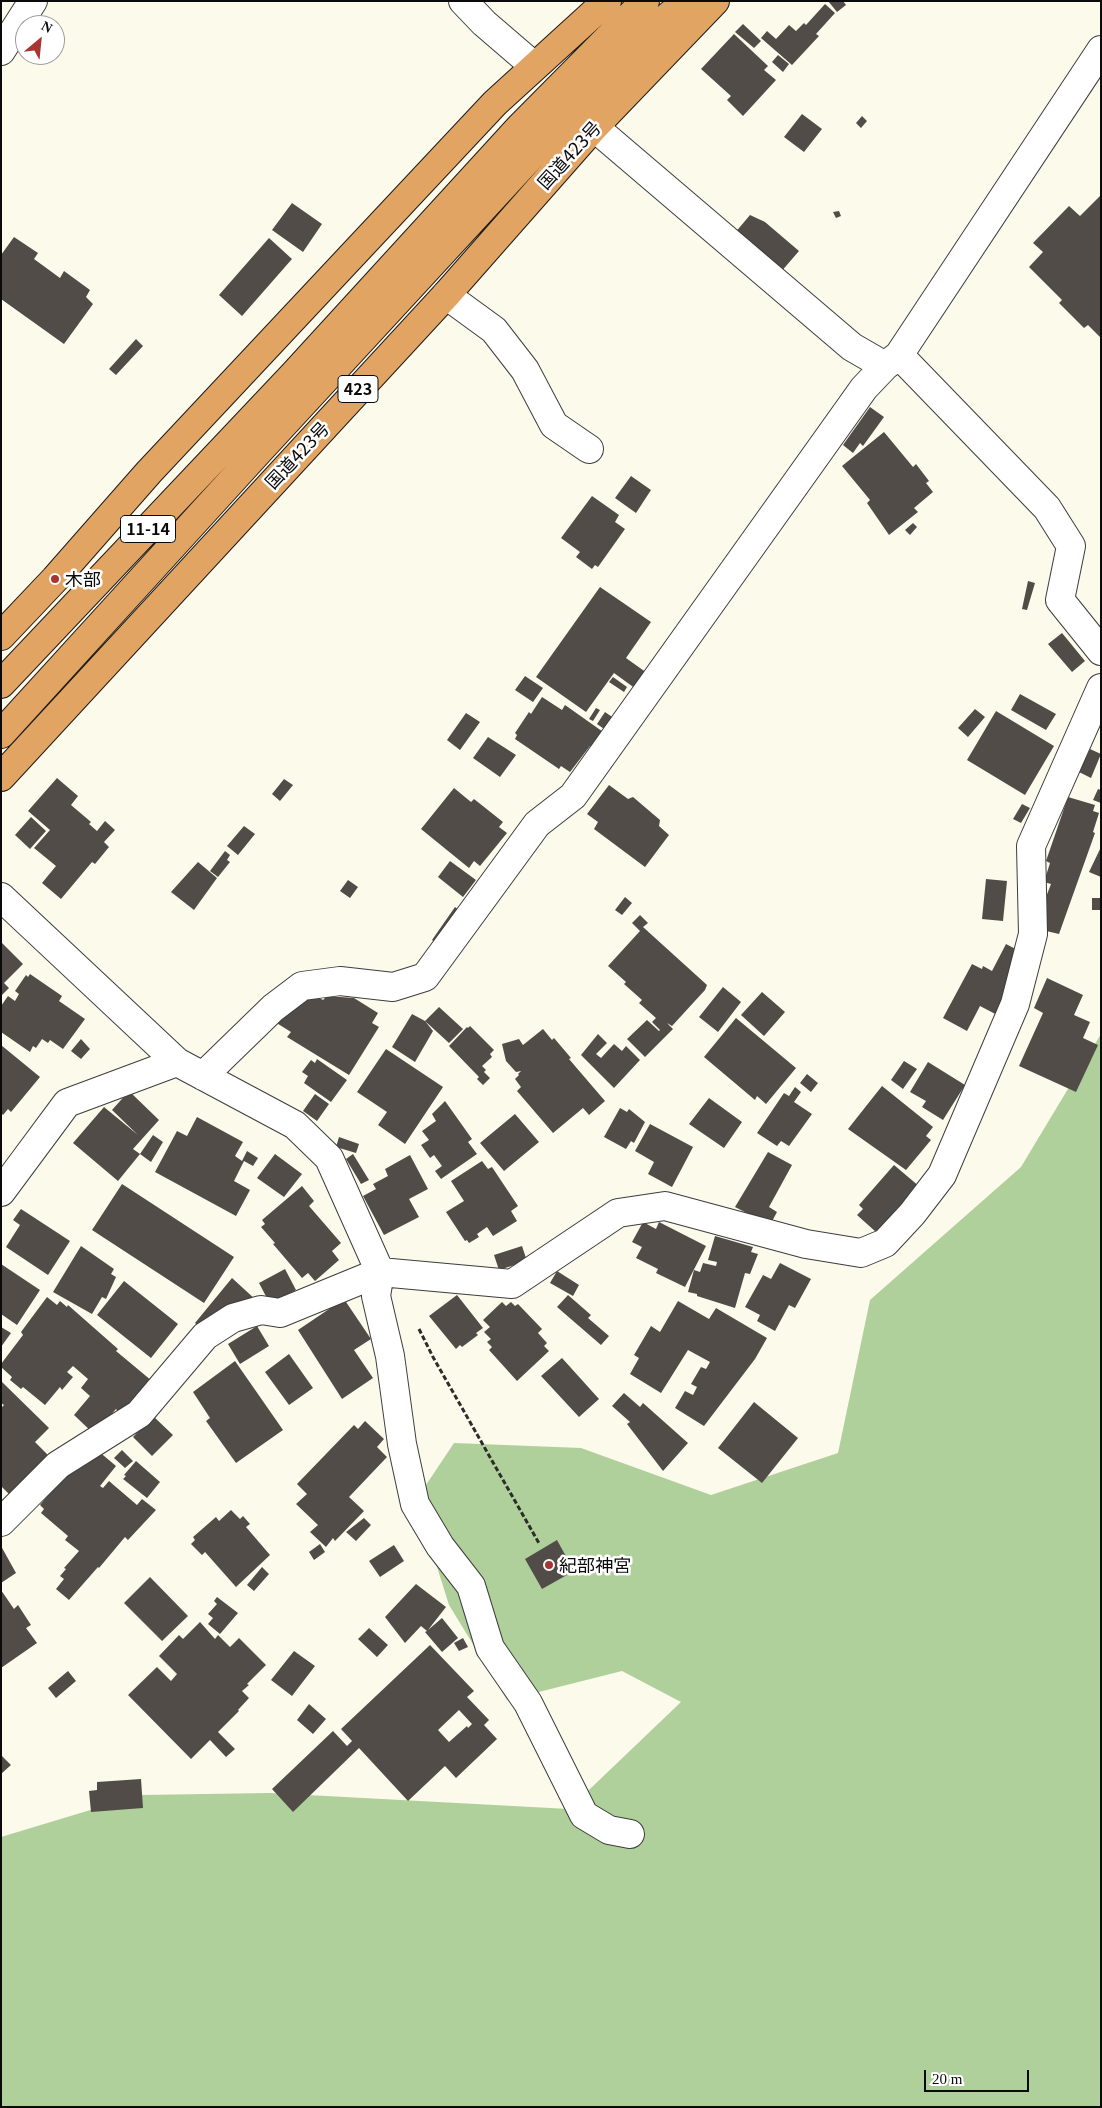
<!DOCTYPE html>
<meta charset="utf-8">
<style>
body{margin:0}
#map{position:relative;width:1102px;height:2108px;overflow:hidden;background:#fcfaea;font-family:Georgia,serif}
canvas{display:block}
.frame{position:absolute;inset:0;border:2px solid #0a0a0a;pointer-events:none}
.north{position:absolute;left:15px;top:15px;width:50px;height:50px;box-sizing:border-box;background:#fff;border:1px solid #9d9d9d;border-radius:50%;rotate:28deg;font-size:14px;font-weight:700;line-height:20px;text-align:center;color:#0a0a0a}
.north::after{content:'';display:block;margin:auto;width:18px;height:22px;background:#a83534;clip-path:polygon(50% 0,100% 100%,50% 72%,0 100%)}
.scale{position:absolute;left:924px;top:2070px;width:105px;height:22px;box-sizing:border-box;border:2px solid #0a0a0a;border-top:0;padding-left:6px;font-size:15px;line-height:18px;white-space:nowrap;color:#0a0a0a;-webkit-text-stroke:4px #fff;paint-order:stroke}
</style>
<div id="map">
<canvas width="1102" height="2108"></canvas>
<div class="frame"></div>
<div class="north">N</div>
<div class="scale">20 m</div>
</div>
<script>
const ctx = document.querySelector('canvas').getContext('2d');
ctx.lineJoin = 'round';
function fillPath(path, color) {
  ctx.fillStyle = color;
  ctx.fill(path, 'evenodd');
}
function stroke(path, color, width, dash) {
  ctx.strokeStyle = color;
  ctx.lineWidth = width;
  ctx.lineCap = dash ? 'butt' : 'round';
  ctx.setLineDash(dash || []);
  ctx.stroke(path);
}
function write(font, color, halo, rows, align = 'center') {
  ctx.font = font + ' Georgia,"Noto Sans JP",serif';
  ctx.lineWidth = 5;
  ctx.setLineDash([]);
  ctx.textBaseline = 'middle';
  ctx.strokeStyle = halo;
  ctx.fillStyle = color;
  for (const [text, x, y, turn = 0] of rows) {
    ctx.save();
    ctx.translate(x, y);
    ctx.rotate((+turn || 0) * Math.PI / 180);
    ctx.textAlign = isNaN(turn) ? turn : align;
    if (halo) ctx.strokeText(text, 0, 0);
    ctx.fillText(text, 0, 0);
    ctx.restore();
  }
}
fillPath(new Path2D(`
 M1101,1034V2107H1V1837L140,1795L270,1793L569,1809L681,1702L622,1671L507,1700L449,1605L416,1500L454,1443L581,1448L711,1495L838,1453L870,1300L1021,1167Z`), '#afd09a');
fillPath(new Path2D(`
 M828,1H843L846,5L837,12Z
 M825,4L835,13L816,34L819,36L792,65L761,38L767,31L776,39L789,25L796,31L804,23L806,25Z
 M743,24L761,41L754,48L735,32Z
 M734,34L768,66L764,70L776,80L743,116L727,100L731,96L701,69Z
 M778,55L789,64L783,72L772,62Z
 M802,114L822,129L804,152L784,137Z
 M862,116L867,121L861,128L856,123Z
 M1101,195V338L1088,325L1084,328L1059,303L1062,300L1029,267L1043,252L1033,243L1069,206L1080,216Z
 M292,203L322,224L303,252L272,230Z
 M839,211L841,216L836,218L833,212Z
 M750,215L765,222L799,251L780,273L734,234Z
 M14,237L38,253L34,259L60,278L64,271L90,290L86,297L93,304L64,344L1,299V255Z
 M269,238L292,259L242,316L219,295Z
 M136,339L143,346L116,375L109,369Z
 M870,407L884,417L863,446L860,443L853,453L843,445Z
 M884,432L913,467L916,464L929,481L926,483L933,492L914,508L918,512L889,535L867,503L870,500L842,466Z
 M631,476L651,490L636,513L615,498Z
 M592,496L619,515L615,522L625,529L598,567L595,565L592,569L576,557L580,552L561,538Z
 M913,523L917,527L910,535L905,530Z
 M1028,581L1035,583L1027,610L1022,609Z
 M600,587L651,622L626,658L647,673L636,689L614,673L586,712L536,677Z
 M1062,633L1085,661L1072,672L1048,644Z
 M525,676L543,688L533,702L515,690Z
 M613,677L627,687L624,692L609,682Z
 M1020,694L1056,714L1046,730L1011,710Z
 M542,697L562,710L565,705L606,734L595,750L590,746L570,772L561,766L559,769L515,739L517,735L515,733L529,712L531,714Z
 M596,708L600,710L593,721L589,719Z
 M975,709L985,717L968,737L958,728Z
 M996,711L1054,746L1025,795L967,760Z
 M605,712L615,719L607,731L597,724Z
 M466,713L480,722L460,750L447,740Z
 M488,737L516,755L500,777L473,758Z
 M1090,749L1101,754L1091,778L1079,772Z
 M57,778L78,796L71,805L91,822L89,824L97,831L105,821L115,830L104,842L109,847L95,864L92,862L61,899L42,883L56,866L34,848L50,830L28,811Z
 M284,779L293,785L280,801L272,794Z
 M609,785L628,799L633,797L660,820L659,826L669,835L645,867L594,829L598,822L587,814Z
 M454,788L471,802L474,799L503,822L499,827L507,833L480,866L474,861L469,868L421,829Z
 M1098,789L1101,790V803L1093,800Z
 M1068,797L1095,805L1093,811L1099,813L1093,832L1095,833L1059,934L1042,930L1043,906H1048L1043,905L1051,884L1044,882L1050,863L1046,861Z
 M1022,804L1030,808L1021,823L1013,819Z
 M31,817L46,831L30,849L15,835Z
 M244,826L255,834L238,855L227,846Z
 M1101,847V877L1089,872Z
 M225,851L230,855L227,860L230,862L218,877L210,871Z
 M450,861L476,880L463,897L438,877Z
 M198,862L217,878L194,910L171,892Z
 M986,879L1007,881L1003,921L982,919Z
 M348,880L358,887L350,898L340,891Z
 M625,897L632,903L622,915L615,910Z
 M1092,898H1101V910H1092Z
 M455,907L460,911L437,944L432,940Z
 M640,915L648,923L643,927L707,985L705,990L672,1026L667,1023L673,1029L645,1057L627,1039L647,1020L659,1031L660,1030L652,1022L656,1018L639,1003L642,1000L624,984L626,982L608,966L640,931L632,923Z
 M1,942L23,964L4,983L9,988L1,996Z
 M1006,944L1027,955L1001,1017L980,1006L967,1031L943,1018L972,964L982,969L983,966L992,971Z
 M30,974L62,996L59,1001L85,1019L63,1049L50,1040L48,1043L42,1039L36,1048L33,1046L30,1052L1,1032V1006L8,996L15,1001L19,994L15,991L26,975L28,977Z
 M1047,978L1083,995L1074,1015L1090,1022L1083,1038L1098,1045L1076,1092L1019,1066L1043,1013L1034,1008Z
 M723,987L741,1002L718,1032L699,1017Z
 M762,992L785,1012L764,1036L741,1015Z
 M316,996L323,1000L327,996L354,998L378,1013L372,1023L379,1027L349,1075L287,1037L291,1032L275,1022L295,1005Z
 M439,1007L463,1029L449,1043L425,1021Z
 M412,1014L425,1021L433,1031L415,1062L392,1047Z
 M736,1018L796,1068L766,1104L757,1096L755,1100L704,1057Z
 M470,1026L494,1050L490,1054L492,1057L482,1066L486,1070L484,1072L490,1078L483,1085L477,1079L479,1077L449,1046L467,1027L468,1028Z
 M543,1029L552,1040L554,1038L571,1058L569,1059L605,1101L589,1115L583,1108L553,1133L517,1091L521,1087L515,1079L519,1075L518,1074L521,1071L516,1072L506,1061L502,1044L519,1039L523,1045Z
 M598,1034L607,1043L596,1054L601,1058L614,1044L622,1051L626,1046L640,1060L614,1088L581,1055Z
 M81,1039L90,1049L81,1059L71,1051Z
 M1,1045L40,1077L11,1112L8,1109L3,1115L1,1113Z
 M386,1049L443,1087L405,1144L378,1125L387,1112L357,1092Z
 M317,1059L347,1080L331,1102L304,1083L308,1076L302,1072L311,1060L315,1063Z
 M904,1061L917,1069L903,1089L891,1080Z
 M928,1062L965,1085L943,1120L922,1107L926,1101L910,1092Z
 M807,1074L818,1083L811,1092L800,1083Z
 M882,1086L933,1127L926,1136L931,1140L906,1170L848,1129Z
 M795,1087L801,1092L794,1102L812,1114L789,1146L781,1141L777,1146L757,1133L784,1093L789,1096Z
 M129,1091L159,1120L133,1149L140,1154L153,1135L163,1142L151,1162L140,1154L118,1181L73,1143L104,1107L138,1135L112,1110Z
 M315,1094L329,1104L317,1121L303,1111Z
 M709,1098L742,1122L724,1148L689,1124Z
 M445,1101L472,1139L468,1142L477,1154L441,1179L435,1171L442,1166L434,1155L430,1158L421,1145L429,1140L422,1131L436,1121L432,1114Z
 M620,1108L627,1112L629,1109L645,1122L634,1143L631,1141L626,1149L604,1137Z
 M515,1114L539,1142L504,1171L480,1143Z
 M197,1117L243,1142L235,1156L242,1161L247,1151L258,1158L253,1166L244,1161L234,1181L250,1190L236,1216L155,1172L177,1131L187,1136Z
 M650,1124L693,1147L672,1187L648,1174L654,1162L635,1151Z
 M339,1137L359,1144L356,1153L336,1147Z
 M768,1152L792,1165L769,1207L777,1212L770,1225L735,1207Z
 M275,1154L302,1174L284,1197L257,1178Z
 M353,1154L369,1180L361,1184L346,1159Z
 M410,1155L428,1189L409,1199L419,1217L384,1235L363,1196L376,1189L373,1184L388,1176L385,1169Z
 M482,1161L488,1169L492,1167L518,1206L511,1211L517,1221L493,1236L487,1227L477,1234L479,1237L469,1243L467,1240L465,1241L446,1212L464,1201L451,1181Z
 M894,1165L920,1187L885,1227L882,1225L876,1232L857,1215L863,1209L859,1205Z
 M122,1184L234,1257L204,1303L92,1230Z
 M302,1186L314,1201L309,1206L341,1243L332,1251L339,1260L315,1281L308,1273L302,1278L273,1244L275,1243L261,1227L265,1224L262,1220Z
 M21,1209L70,1241L48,1275L6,1247L20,1225L13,1220Z
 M643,1222L656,1229L659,1222L706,1246L685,1287L656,1273L658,1269L636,1258L642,1247L632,1242Z
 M715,1236L753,1247L751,1252L758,1254L750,1274L745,1273L735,1308L697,1296V1294L688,1292L694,1270L700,1272L703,1263L716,1266L717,1262L708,1260Z
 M81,1246L114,1269L111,1274L116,1277L106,1299L102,1297L92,1314L53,1292Z
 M522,1246L527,1261L499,1270L494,1255Z
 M780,1263L811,1279L795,1308L789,1305L775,1331L757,1321L760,1315L745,1307L763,1275L771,1279Z
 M1,1264L40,1290L17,1325L1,1314Z
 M285,1269L296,1290L270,1304L259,1283Z
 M557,1271L579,1285L573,1296L550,1283Z
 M232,1278L256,1300L203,1331L195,1323Z
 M124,1281L178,1324L151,1358L97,1315Z
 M457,1295L483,1328L476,1333L478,1335L462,1347L460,1345L456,1349L429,1316Z
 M568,1295L591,1315L588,1318L609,1336L601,1345L557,1307Z
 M47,1297L57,1305L60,1301L67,1307L68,1305L118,1349L116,1351L152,1381L123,1416L116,1409L94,1434L74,1415L90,1396L81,1388L88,1379L73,1366L67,1372L73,1377L62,1390L60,1387L45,1405L23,1387L21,1389L10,1380L12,1377L1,1367V1364L23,1335L21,1332Z
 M344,1299L371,1339L354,1350L373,1378L342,1399L298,1330Z
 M678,1301L709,1319L716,1308L767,1338L755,1359L704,1426L675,1408L685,1391L693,1395L697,1387L691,1384L701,1367L706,1369L710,1362L688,1350L661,1393L630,1374L639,1358L634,1355L651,1326L660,1332Z
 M502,1302L506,1306L511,1302L515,1306L518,1304L542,1329L538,1333L547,1343L544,1346L549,1351L517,1381L489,1350L492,1347L487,1342L491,1339L484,1332L490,1327L483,1320Z
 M257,1326L269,1346L240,1364L228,1344Z
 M1,1327L11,1333L1,1347Z
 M289,1354L313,1388L289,1405L265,1372Z
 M562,1358L599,1399L579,1417L541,1376Z
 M235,1361L283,1430L236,1463L206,1421L210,1418L193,1392Z
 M1,1381L49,1428L35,1442L50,1457L11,1496L1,1486V1408L4,1405L1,1403Z
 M624,1393L640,1407L643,1403L688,1443L663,1471L627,1424L630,1422L612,1406Z
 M754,1402L798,1438L762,1483L718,1448Z
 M153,1416L173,1435L152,1456L133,1437Z
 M365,1421L384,1439L377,1447L387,1457L349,1497L364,1511L335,1541L333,1538L326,1547L310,1532L318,1525L296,1504L307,1494L297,1484L354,1425L358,1429Z
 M97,1450L116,1466L100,1486L103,1488L109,1481L137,1505L142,1499L156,1510L128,1540L125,1537L99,1568L98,1567L69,1600L56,1589L64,1579L60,1576L66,1569L64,1568L79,1551L65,1540L68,1536L41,1513L44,1509L40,1505L67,1471L81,1463L85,1465Z
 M122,1450L133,1461L125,1468L114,1458Z
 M136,1461L160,1482L147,1498L123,1479L126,1476L124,1475Z
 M231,1510L240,1519L243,1516L250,1524L246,1527L270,1555L236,1587L205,1552L202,1555L191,1544L195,1540L193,1537L216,1517L219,1521Z
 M364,1518L371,1525L356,1541L346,1532Z
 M557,1540L574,1571L542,1589L525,1559Z
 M320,1544L325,1552L314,1560L309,1552Z
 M394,1545L404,1561L380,1577L369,1561Z
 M1,1546L16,1573L1,1583Z
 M262,1567L269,1574L254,1591L247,1585Z
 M150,1577L188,1616L162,1641L124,1603Z
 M416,1584L446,1607L428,1630L442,1618L458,1638L442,1652L425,1632L427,1631L421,1626L405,1643L385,1617Z
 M1,1590L14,1609L18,1605L31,1625L26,1628L37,1643L1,1668Z
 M217,1597L238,1613L220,1634L208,1624L213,1618L208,1614L217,1604L214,1601Z
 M200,1622L215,1639L218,1635L230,1647L239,1638L266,1665L247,1684L249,1685L242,1691L249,1698L238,1710L239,1711L218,1732L235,1749L226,1757L210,1740L191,1759L128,1695L157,1667L171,1681L177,1674L159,1656L179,1635L183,1639Z
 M369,1628L388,1645L377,1657L358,1639Z
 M463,1638L468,1647L459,1651L454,1643Z
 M430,1645L474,1691L467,1697L489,1720L484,1725L497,1739L456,1778L445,1766L408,1801L359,1748L293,1812L272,1789L333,1731L347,1746L352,1741L341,1729ZM459,1710L472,1724L468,1728L467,1726L449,1742L438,1730Z
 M294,1651L315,1666L292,1696L271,1680Z
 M68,1671L76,1681L56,1698L48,1688Z
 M309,1704L326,1719L313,1734L297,1720Z
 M1,1755L11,1765L1,1774Z
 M141,1779L143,1808L91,1812L89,1791L97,1790V1782Z`), '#514c48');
const minor = new Path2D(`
 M463,1L484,23L534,66
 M1,51L33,1
 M594,127L852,347L885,366
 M446,295L494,330L525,370L554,425L589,449
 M899,355L1047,508L1071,546L1060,600L1101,651
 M1,897L177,1062L295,1125L329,1158L380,1272L512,1284L618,1213L665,1206L806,1244L861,1253L885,1243L912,1214L942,1175L1015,1004L1033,934L1031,846L1101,688
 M203,1076L273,1008L302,986L340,981L393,987L425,977L537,824L573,796L864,388L885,366L899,355L1101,50
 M1,1192L67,1103L177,1062
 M380,1272L376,1296L390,1356L402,1444L415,1504L440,1546L471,1586L490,1648L528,1703L584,1815L609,1830L630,1834
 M1,1522L58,1465L139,1414L205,1336L233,1318L261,1310L280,1313L380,1272`);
const highway = new Path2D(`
 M1,636L55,579L149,472L495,103L607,1
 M1,684L294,374L521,126L645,1
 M1,734L258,452L544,142L654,28L687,1
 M1,777L446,295L594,127L715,1`);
stroke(minor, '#3d3d3d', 30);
stroke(highway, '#1b1b1b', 30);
stroke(new Path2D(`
 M419,1329L433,1357L540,1545`), '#2c2c2c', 3, [5, 2.5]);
stroke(minor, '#fff', 28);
stroke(highway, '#e2a462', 28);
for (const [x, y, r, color] of [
 [55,579,5,"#a83534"],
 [549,1565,5,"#a83534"]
]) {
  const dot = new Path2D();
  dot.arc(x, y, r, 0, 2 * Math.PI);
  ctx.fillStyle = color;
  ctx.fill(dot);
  stroke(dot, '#fff', 2);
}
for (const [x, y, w] of [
 [358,389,40],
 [148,529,55]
]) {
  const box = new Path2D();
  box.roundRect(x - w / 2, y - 13.5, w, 27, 4);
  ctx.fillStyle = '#fff';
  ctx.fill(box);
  stroke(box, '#0a0a0a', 1);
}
write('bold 16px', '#0a0a0a', null, [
 ["423",358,389],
 ["11-14",148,529]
]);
write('18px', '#0a0a0a', '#fff', [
 ["国道423号",569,155,-48],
 ["国道423号",297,455,-47]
]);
write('18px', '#0a0a0a', '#fff', [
 ["木部",65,579],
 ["紀部神宮",559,1565]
], 'left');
</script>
